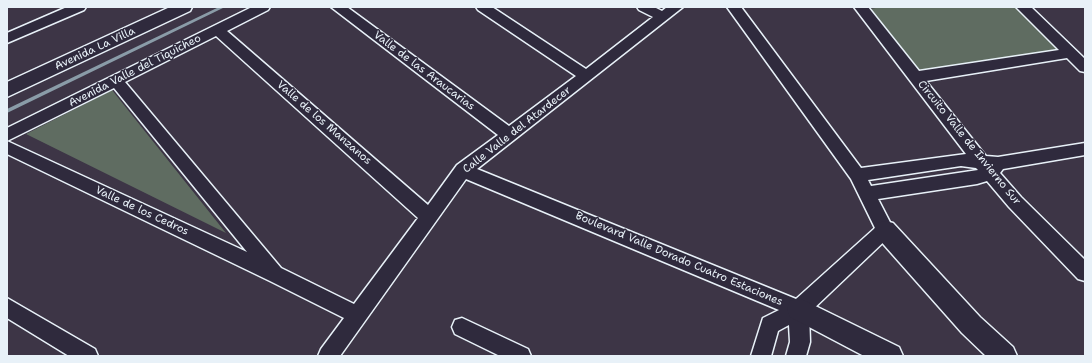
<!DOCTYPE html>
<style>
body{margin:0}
#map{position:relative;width:1092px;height:363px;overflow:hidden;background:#3d3546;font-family:"Shantell Sans",sans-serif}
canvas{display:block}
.frame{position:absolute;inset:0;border:8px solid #e8f1f8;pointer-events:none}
</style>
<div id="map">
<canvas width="1092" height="363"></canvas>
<div class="frame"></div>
</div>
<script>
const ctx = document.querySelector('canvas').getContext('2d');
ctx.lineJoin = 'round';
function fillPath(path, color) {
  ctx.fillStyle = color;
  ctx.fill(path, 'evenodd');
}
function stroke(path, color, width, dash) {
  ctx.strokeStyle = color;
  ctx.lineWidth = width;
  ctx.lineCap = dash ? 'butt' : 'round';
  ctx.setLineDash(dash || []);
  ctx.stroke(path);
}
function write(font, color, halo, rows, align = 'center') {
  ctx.font = font + ' "Shantell Sans",sans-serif';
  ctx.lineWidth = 3;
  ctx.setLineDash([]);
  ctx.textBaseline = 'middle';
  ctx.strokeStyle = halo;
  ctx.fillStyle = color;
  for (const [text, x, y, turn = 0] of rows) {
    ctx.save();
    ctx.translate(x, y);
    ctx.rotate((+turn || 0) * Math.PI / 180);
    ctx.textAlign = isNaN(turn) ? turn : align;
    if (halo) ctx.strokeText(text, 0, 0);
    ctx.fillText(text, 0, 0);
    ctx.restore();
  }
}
fillPath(new Path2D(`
 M882,7H1022L1071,53L916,77L863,10Z
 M112,90L226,233L26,134Z`), '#5f6c61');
fillPath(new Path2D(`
 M219,7H225L7,113V109Z`), '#8a9ca8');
const minor = new Path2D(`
 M67,7H86L84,10L7,43V33Z
 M252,7H270L268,10L227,31L428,205L457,165L498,135L331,7H347L509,126L576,76L478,10L476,7H492L586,69L653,17L639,10L637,7H654L662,11L667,7H683L477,169L796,299L875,228L851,179L727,7H741L861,168L966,154L854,7H868L919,71L1059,50L1016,7H1031L1085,59V72L1080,71L1067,58L926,81L986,156L998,157L1085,143V155L1003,169L1000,173L1021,197L1085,260V281L1078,279L1009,207L987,181L977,184L878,199L894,230L891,235L809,313L810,342L806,356H786L790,342L789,325L778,331L771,356H751L763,318L779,310L466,179L340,356H318L321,349L344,318L270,281L7,154V128ZM216,36L418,218L354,304L281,268L125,82ZM114,88L247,252L7,141ZM961,166L976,168L978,170L871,186L868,180Z
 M7,298L95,349L98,356H69L7,318Z
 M462,318L528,349L531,356H500L455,334L452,327L455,320Z`);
const tertiary = new Path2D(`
 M170,7H192L190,11L7,97V82Z
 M885,221L893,223L980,317L1013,347L1017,356H986L962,333L877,237L874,230L877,223Z
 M799,298L899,347L903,356H864L790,317L787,309L790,301Z`);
stroke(minor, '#e8f1f8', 3);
stroke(tertiary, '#e8f1f8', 3);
fillPath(minor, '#2f2a3d');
fillPath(tertiary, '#2f2a3d');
write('11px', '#e8f1f8', '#2f2a3d', [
 ["Avenida La Villa",95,49,-25],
 ["Avenida Valle del Tiquicheo",135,71,-27],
 ["Valle de las Araucarias",424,71,37],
 ["Valle de los Manzanos",324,123,41],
 ["Calle Valle del Atardecer",517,130,-38],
 ["Circuito Valle de Invierno Sur",969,143,51],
 ["Valle de los Cedros",142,211,25],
 ["Boulevard Valle Dorado Cuatro Estaciones",679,259,23]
]);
</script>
